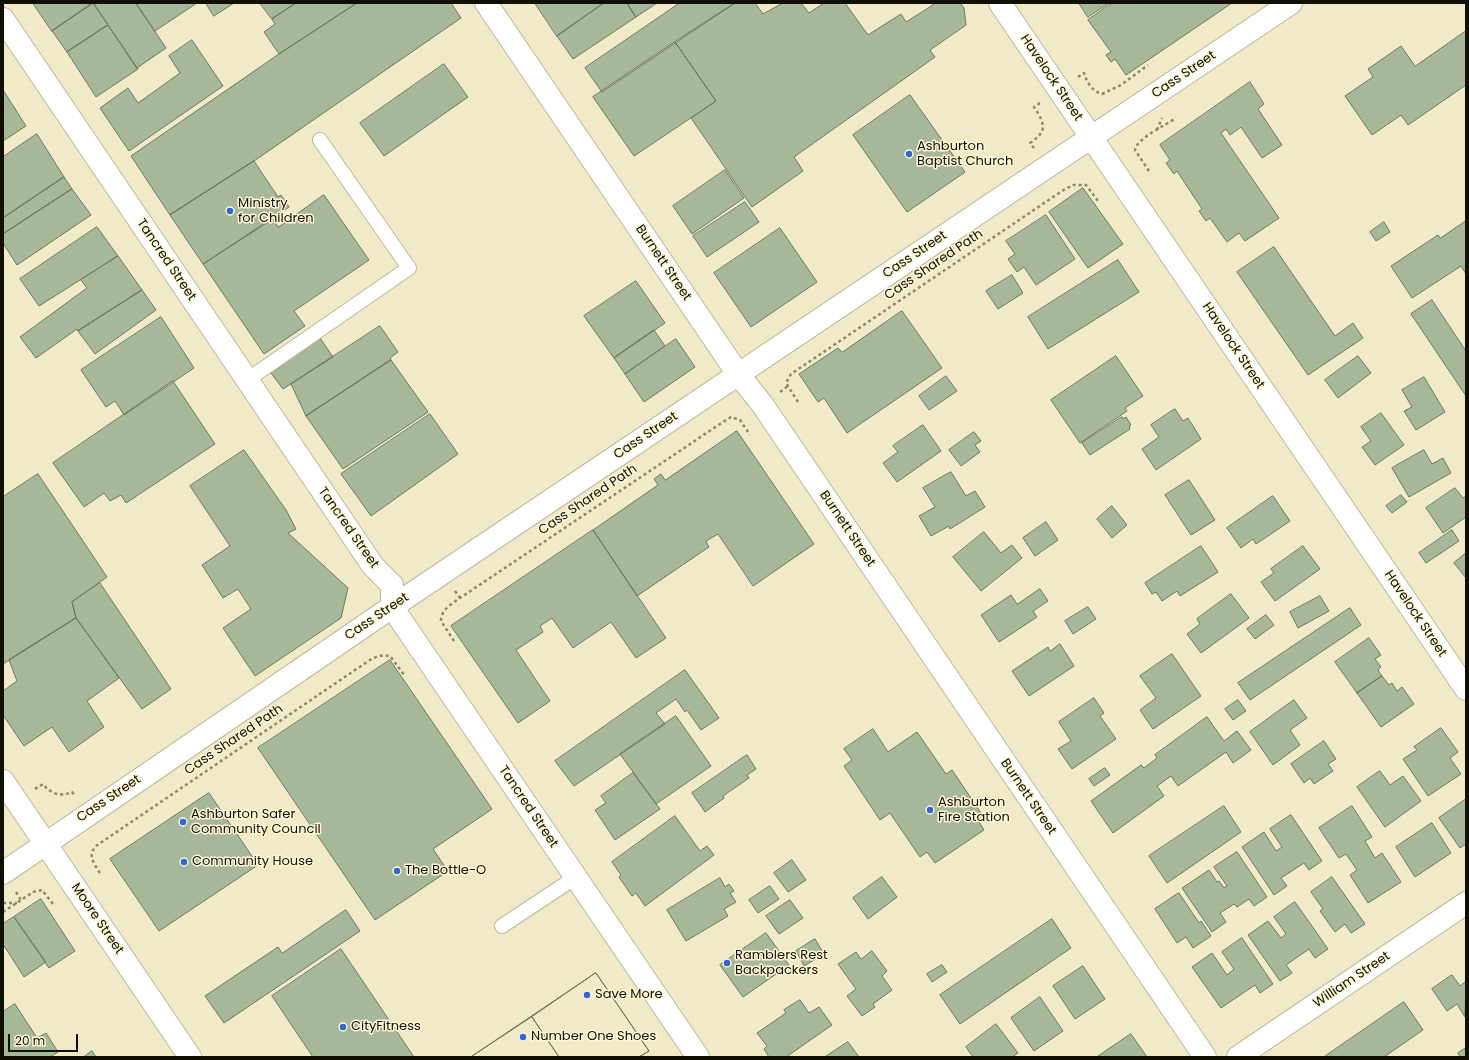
<!DOCTYPE html>
<style>
body{margin:0}
#map{position:relative;width:1469px;height:1060px;overflow:hidden;background:#f0eac8;font-family:Poppins,sans-serif}
canvas{display:block}
.frame{position:absolute;inset:0;border:4px solid #110f04;pointer-events:none}
.scale{position:absolute;left:8px;top:1034px;width:70px;height:18px;box-sizing:border-box;border:2px solid #110f04;border-top:0;padding-left:5px;font-size:12px;line-height:14px;white-space:nowrap;color:#110f04;-webkit-text-stroke:3px #fef7d5;paint-order:stroke}
</style>
<div id="map">
<canvas width="1469" height="1060"></canvas>
<div class="frame"></div>
<div class="scale">20 m</div>
</div>
<script>
const ctx = document.querySelector('canvas').getContext('2d');
ctx.lineJoin = 'round';
function fillPath(path, color) {
  ctx.fillStyle = color;
  ctx.fill(path, 'evenodd');
}
function stroke(path, color, width, dash) {
  ctx.strokeStyle = color;
  ctx.lineWidth = width;
  ctx.lineCap = dash ? 'butt' : 'round';
  ctx.setLineDash(dash || []);
  ctx.stroke(path);
}
function write(font, color, halo, rows, align = 'center') {
  ctx.font = font + ' Poppins,sans-serif';
  ctx.lineWidth = 3;
  ctx.setLineDash([]);
  ctx.textBaseline = 'middle';
  ctx.strokeStyle = halo;
  ctx.fillStyle = color;
  for (const [text, x, y, turn = 0] of rows) {
    ctx.save();
    ctx.translate(x, y);
    ctx.rotate((+turn || 0) * Math.PI / 180);
    ctx.textAlign = isNaN(turn) ? turn : align;
    if (halo) ctx.strokeText(text, 0, 0);
    ctx.fillText(text, 0, 0);
    ctx.restore();
  }
}
const building = new Path2D(`
 M33,3H93L52,31Z
 M93,3L108,25L67,52L52,31Z
 M94,3H136L166,48L137,68Z
 M136,3H197L155,31Z
 M206,3H234L214,16Z
 M260,3H296L272,19Z
 M296,3H357L279,54L264,32L275,24L272,19Z
 M357,3H451L461,18L254,161L170,215L131,156L279,54Z
 M535,3H604L557,36Z
 M604,3H627L636,17L573,59L557,36Z
 M627,3H657L636,17Z
 M680,3H735L602,92L585,68Z
 M735,3H755L763,14L783,3H801L809,13L824,3H845L868,35L901,14L906,22L936,3H960L964,8L966,25L930,50L935,57L794,157L803,171L752,207L691,118L716,101L675,42Z
 M1079,3H1109L1088,17Z
 M1112,3H1232L1126,75L1115,59L1111,62L1106,55L1111,52L1088,20Z
 M108,25L138,69L96,97L67,52Z
 M1466,31V85L1408,125L1401,115L1372,135L1345,96L1373,77L1368,69L1401,46L1415,66Z
 M192,40L223,86L129,151L100,108L128,88L138,103L180,73L169,56Z
 M675,42L716,101L634,156L593,97Z
 M444,64L468,97L384,156L360,123Z
 M1250,82L1264,104L1258,109L1282,145L1262,158L1241,127L1230,135L1226,129L1221,133L1279,218L1245,241L1239,233L1227,242L1210,218L1206,221L1199,211L1202,209L1177,171L1174,174L1166,163L1170,160L1160,145Z
 M3,90L26,126L3,141Z
 M910,95L965,172L907,212L853,135Z
 M37,134L64,177L3,218V157Z
 M254,161L278,197L281,195L289,207L203,264L170,215Z
 M725,170L744,198L692,234L673,206Z
 M64,177L72,189L3,234V218Z
 M1083,188L1123,244L1088,268L1049,212Z
 M72,189L91,215L17,265L3,243V234Z
 M324,195L369,260L294,311L305,326L264,354L203,264L273,219L278,227Z
 M745,202L759,222L707,257L693,236Z
 M1046,215L1075,259L1036,285L1024,267L1017,272L1008,259L1015,254L1006,241Z
 M1466,221V274L1461,266L1412,298L1391,266L1438,235L1440,238Z
 M1384,222L1390,232L1376,241L1370,232Z
 M97,227L118,256L39,306L20,279Z
 M780,228L817,282L751,327L714,273Z
 M1274,247L1335,336L1353,323L1363,338L1308,375L1237,272Z
 M118,256L142,290L78,331L77,329L36,358L20,337L87,288L81,280Z
 M1118,260L1139,292L1048,349L1028,317Z
 M1012,275L1023,293L998,309L986,291Z
 M636,281L665,323L614,358L584,316Z
 M142,290L156,310L95,354L78,331Z
 M1432,300L1466,351V396L1411,314Z
 M902,311L942,368L847,433L824,398L818,402L799,374L838,348L842,352Z
 M161,317L194,368L124,415L115,401L106,407L81,370Z
 M380,326L398,352L390,358L391,360L306,416L291,384Z
 M654,330L665,346L625,374L614,358Z
 M320,338L333,357L283,389L271,373Z
 M676,339L695,367L644,402L625,374Z
 M1116,356L1143,396L1125,408L1127,411L1080,443L1051,400Z
 M1358,356L1371,373L1338,398L1325,380Z
 M391,360L428,412L343,469L306,416Z
 M946,376L957,391L929,410L919,396Z
 M1424,377L1445,412L1416,430L1404,411L1412,407L1402,390Z
 M173,381L215,444L126,503L121,495L110,501L104,493L84,507L53,463Z
 M1175,409L1183,421L1188,418L1201,439L1156,470L1142,449L1159,437L1151,425Z
 M1381,413L1404,445L1375,465L1362,447L1371,441L1361,427Z
 M430,414L458,454L371,516L341,474Z
 M1122,417L1123,419L1126,417L1131,425L1129,426L1130,429L1090,455L1082,443Z
 M923,425L941,451L897,482L883,463L898,452L893,446Z
 M737,431L814,544L753,586L718,534L706,541L709,547L637,596L593,530L658,485L654,479L661,474L665,480Z
 M974,432L981,441L975,445L980,452L961,466L949,450Z
 M244,450L286,510L296,529L288,533L348,588L341,618L255,676L223,628L251,609L238,589L223,598L202,565L230,546L190,486Z
 M1424,450L1432,464L1443,458L1451,473L1409,497L1392,468Z
 M951,472L966,496L975,491L985,507L950,529L949,526L931,536L919,516L935,507L923,488Z
 M38,474L107,577L72,602L76,618L3,664V497Z
 M1189,480L1215,520L1191,535L1165,495Z
 M1455,488L1463,498L1466,496V517L1443,533L1426,508Z
 M1401,495L1407,502L1392,513L1386,506Z
 M1273,496L1290,521L1256,544L1253,539L1241,548L1227,528Z
 M1112,506L1127,525L1112,538L1097,519Z
 M1046,522L1058,540L1035,556L1023,538Z
 M593,530L666,638L636,658L611,622L573,648L552,618L540,626L543,632L516,650L550,701L518,723L451,626Z
 M1452,530L1459,541L1426,563L1419,553Z
 M984,532L1001,553L1012,545L1022,558L981,591L953,557Z
 M1201,546L1218,572L1180,596L1177,591L1162,601L1156,592L1152,594L1145,583Z
 M1303,546L1320,569L1275,601L1261,582L1274,573L1271,569Z
 M1466,553V578L1454,563Z
 M100,583L171,689L142,709L76,618L72,602Z
 M1040,589L1048,601L1033,611L1037,617L999,642L981,615L1011,595L1017,604Z
 M1231,594L1249,618L1201,653L1187,634L1200,624L1197,619Z
 M1320,596L1329,611L1298,628L1290,612Z
 M1088,607L1096,619L1073,634L1065,621Z
 M1350,608L1361,625L1250,700L1238,683Z
 M1266,615L1274,625L1255,639L1247,629Z
 M76,618L119,678L87,701L104,727L69,752L52,727L24,746L3,715V691L17,681L9,660Z
 M1369,638L1381,655L1375,659L1381,667L1378,670L1382,676L1357,693L1335,662Z
 M1060,644L1074,666L1029,696L1012,671L1048,647L1050,651Z
 M1172,654L1201,696L1153,729L1140,710L1156,698L1140,676Z
 M390,660L492,809L433,849L448,871L375,920L258,748Z
 M685,670L719,718L701,730L687,710L685,712L676,699L656,713L665,724L574,786L555,761Z
 M1382,676L1389,685L1392,683L1397,691L1402,687L1414,704L1381,727L1357,693Z
 M1094,698L1104,713L1100,716L1116,739L1072,769L1058,749L1071,741L1059,722Z
 M1238,700L1246,711L1233,720L1225,709Z
 M1294,700L1307,718L1290,730L1300,745L1273,765L1250,732Z
 M676,716L711,766L656,804L620,754Z
 M1207,717L1224,741L1237,731L1251,750L1233,763L1226,752L1178,786L1171,776L1157,786L1164,796L1113,833L1091,801L1141,765L1144,768L1157,758L1155,755Z
 M1441,728L1458,752L1450,758L1461,774L1428,796L1403,759L1417,750L1414,747Z
 M873,729L888,752L917,732L946,774L952,770L981,813L976,817L984,830L935,863L927,852L920,857L890,813L880,820L844,766L852,760L844,749Z
 M1324,741L1336,759L1328,764L1333,771L1314,784L1310,778L1304,783L1291,764Z
 M747,755L756,769L747,775L749,778L723,796L724,798L705,812L692,793Z
 M1105,768L1110,775L1094,786L1089,779Z
 M1380,771L1390,785L1403,776L1421,801L1385,827L1357,787Z
 M633,773L660,809L615,840L595,810L606,803L601,796Z
 M209,793L258,865L159,931L110,859Z
 M1466,799V844L1460,848L1439,818Z
 M1224,806L1241,832L1167,883L1149,856Z
 M1352,806L1372,837L1365,841L1375,858L1382,853L1401,882L1368,903L1350,875L1357,870L1346,854L1339,858L1319,828Z
 M1291,815L1322,861L1309,870L1304,863L1281,878L1287,886L1274,895L1242,847L1264,832L1276,851L1282,847L1270,829Z
 M675,816L700,851L707,846L714,855L645,906L636,893L632,896L619,877L621,875L612,862Z
 M1432,823L1451,853L1415,877L1396,847Z
 M1237,852L1267,897L1254,906L1249,899L1237,907L1234,904L1220,913L1226,922L1212,932L1182,888L1209,870L1217,882L1219,881L1224,888L1227,886L1214,867Z
 M792,860L806,880L788,892L774,873Z
 M882,877L897,897L868,919L853,898Z
 M1332,877L1365,924L1351,933L1345,924L1335,932L1320,911L1323,909L1311,892Z
 M720,878L725,887L729,884L734,891L730,893L736,902L724,909L728,916L686,941L667,910Z
 M770,886L779,899L758,913L749,900Z
 M1179,893L1199,923L1201,921L1211,936L1193,948L1186,937L1177,943L1155,909Z
 M41,899L75,951L49,968L14,917Z
 M790,900L803,918L779,934L766,916Z
 M1295,902L1328,949L1315,958L1309,949L1286,965L1292,973L1280,981L1248,935L1268,921L1281,938L1286,934L1274,917Z
 M346,910L360,931L224,1023L205,996L278,947L282,953Z
 M14,917L46,962L24,977L3,944V924Z
 M1052,919L1071,948L960,1024L940,995Z
 M766,933L789,965L743,997L720,965Z
 M1242,938L1273,984L1260,993L1255,985L1221,1008L1192,967L1212,953L1227,975L1234,969L1222,952Z
 M815,939L824,954L804,966L796,951Z
 M341,949L414,1057H313L272,996Z
 M872,951L887,971L882,976L892,990L873,1004L875,1007L862,1016L847,996L856,989L838,964L856,952L861,959Z
 M942,965L947,972L932,982L927,974Z
 M1083,966L1105,999L1075,1019L1053,986Z
 M596,973L649,1051L639,1057H471Z
 M596,973L649,1051L639,1057H559L532,1017Z
 M1452,975L1460,986L1466,981L1465,1017L1457,1004L1447,1011L1432,989Z
 M1040,997L1063,1031L1034,1051L1011,1018Z
 M800,1000L809,1013L819,1007L832,1025L786,1057H769L764,1049L767,1046L757,1033L786,1013L784,1010Z
 M1404,1002L1423,1030L1384,1057H1324Z
 M15,1004L37,1038L46,1033L58,1052L50,1057H3V1012Z
 M532,1017L559,1057H471Z
 M996,1024L1018,1053L1012,1057H973L966,1047Z
 M1131,1034L1147,1057H1097Z
 M848,1042L859,1057H825Z
 M1466,1048V1057H1460L1458,1053Z
 M92,1051L96,1057H84Z`);
fillPath(building, '#a7b89a');
stroke(building, '#69785d', 1);
const lane = new Path2D(`
 M247,380L409,268L320,140
 M502,926L576,877`);
const street = new Path2D(`
 M486,3L738,374L762,404L1205,1057
 M3,19L373,566L392,585V607L698,1057
 M3,873L392,607L1291,3
 M1238,1057L1466,903`);
const secondary = new Path2D(`
 M1000,3L1466,689
 M3,781L190,1057`);
stroke(lane, '#beb897', 16);
stroke(street, '#beb897', 24);
stroke(secondary, '#beb897', 24);
stroke(new Path2D(`
 M1078,77L1084,73C1087,83 1092,91 1102,94L1121,85L1148,65
 M1157,130L1162,118
 M1034,148L1030,143C1048,131 1045,124 1034,107L1040,103
 M1149,171L1135,150C1137,138 1166,125 1176,118
 M780,392L788,386
 M798,402L786,383L791,374L1062,191L1073,185H1086L1098,201
 M455,591L460,598
 M454,641L441,621C441,609 452,604 460,598L726,420L731,417L740,420L750,435
 M35,789L43,784C51,794 60,797 72,792L75,796
 M100,873C94,863 87,856 96,846L358,668C369,661 377,653 390,656L405,676
 M16,892L21,900
 M3,903H17
 M3,912L33,892L42,890L53,904`), '#8c8870', 2.5, [3, 3]);
stroke(lane, '#fff', 14);
stroke(street, '#fff', 22);
stroke(secondary, '#fff', 22);
for (const [x, y, r, color] of [
 [909,154,4,"#3266d5"],
 [230,211,4,"#3266d5"],
 [930,810,4,"#3266d5"],
 [183,822,4,"#3266d5"],
 [184,862,4,"#3266d5"],
 [397,871,4,"#3266d5"],
 [727,963,4,"#3266d5"],
 [587,995,4,"#3266d5"],
 [343,1027,4,"#3266d5"],
 [523,1037,4,"#3266d5"]
]) {
  const dot = new Path2D();
  dot.arc(x, y, r, 0, 2 * Math.PI);
  ctx.fillStyle = color;
  ctx.fill(dot);
  stroke(dot, '#fef7d5', 1.5);
}
write('13px', '#110f04', '#fef7d5', [
 ["Cass Street",1184,75,-34],
 ["Havelock Street",1051,78,56],
 ["Cass Street",915,255,-34],
 ["Tancred Street",166,260,56],
 ["Burnett Street",663,263,56],
 ["Cass Shared Path",934,265,-34],
 ["Havelock Street",1233,346,56],
 ["Cass Street",646,436,-34],
 ["Cass Shared Path",588,500,-34],
 ["Tancred Street",348,528,55],
 ["Burnett Street",847,529,56],
 ["Havelock Street",1415,614,56],
 ["Cass Street",377,617,-34],
 ["Cass Shared Path",234,740,-34],
 ["Burnett Street",1028,797,56],
 ["Cass Street",109,799,-34],
 ["Tancred Street",528,807,56],
 ["Moore Street",97,919,56],
 ["William Street",1352,980,-34]
]);
write('13px', '#110f04', '#fef7d5', [
 ["Ashburton",917,147],
 ["Baptist Church",917,162],
 ["Ministry",238,204],
 ["for Children",238,219],
 ["Ashburton",938,803],
 ["Fire Station",938,818],
 ["Ashburton Safer",191,815],
 ["Community Council",191,830],
 ["Community House",192,862],
 ["The Bottle-O",405,871],
 ["Ramblers Rest",735,956],
 ["Backpackers",735,971],
 ["Save More",595,995],
 ["CityFitness",351,1027],
 ["Number One Shoes",531,1037]
], 'left');
</script>
